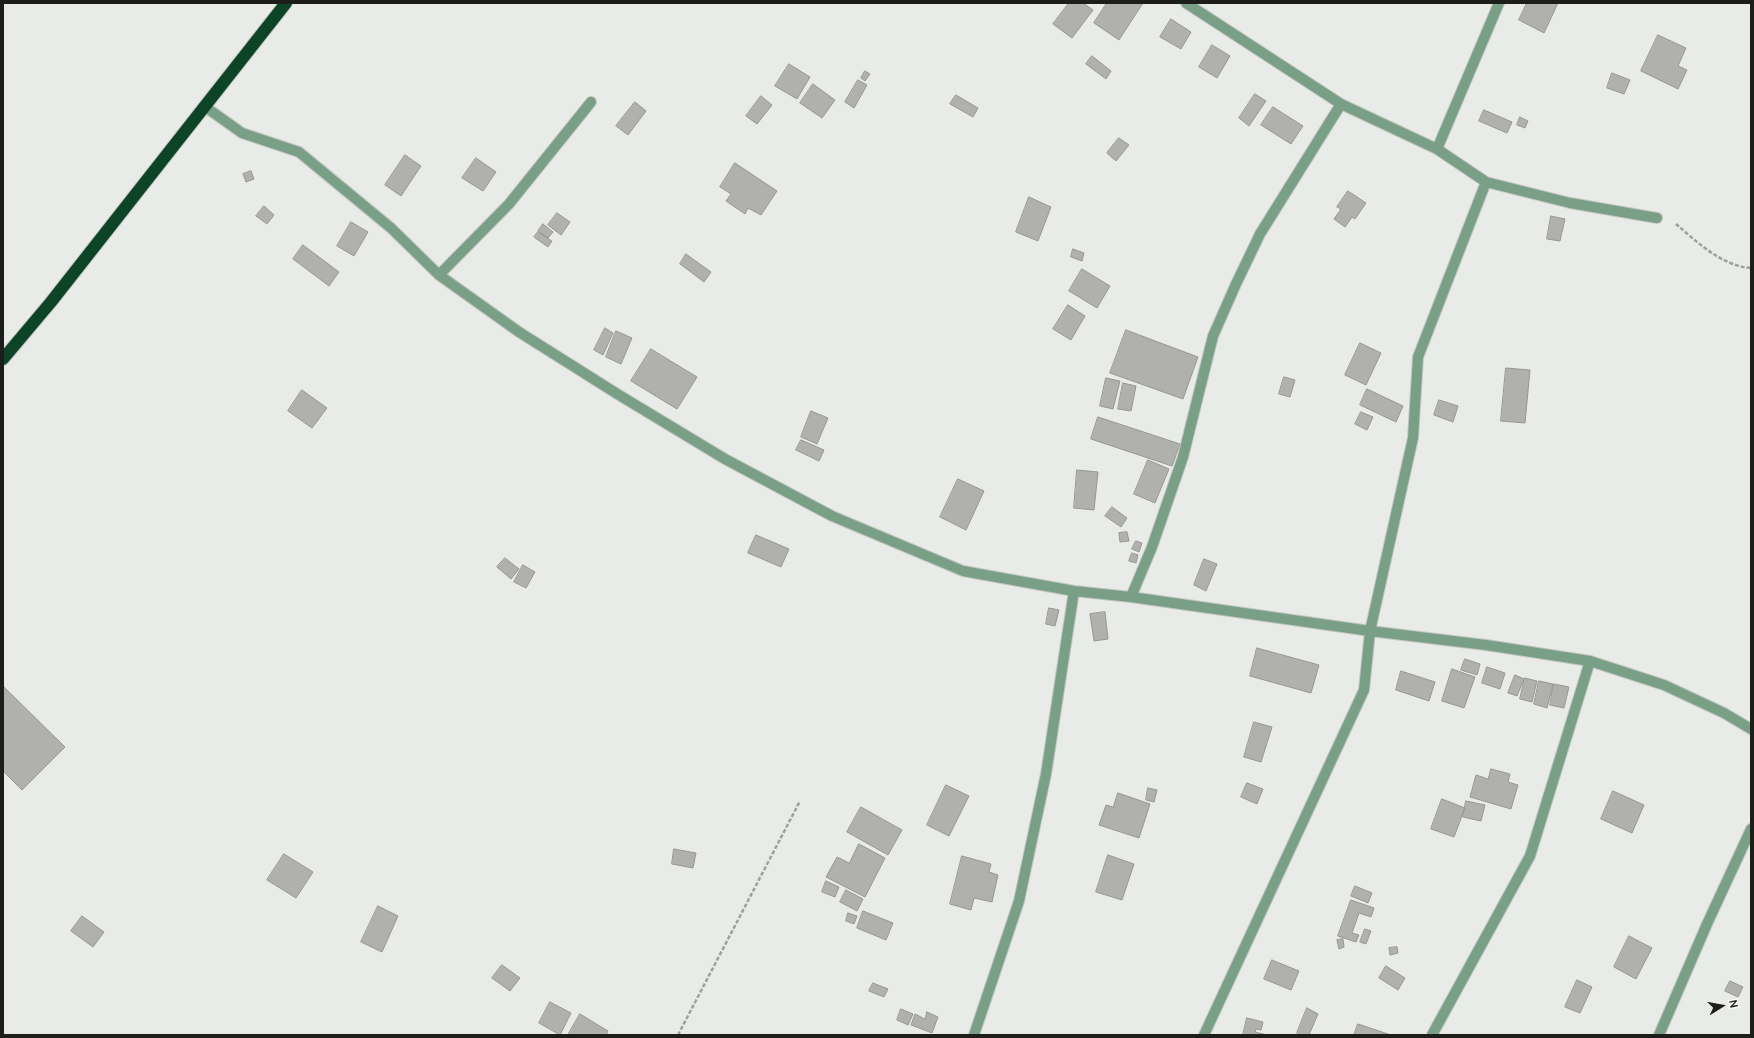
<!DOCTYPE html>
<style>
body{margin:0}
#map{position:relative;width:1754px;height:1038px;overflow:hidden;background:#e8ebe7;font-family:Ubuntu,sans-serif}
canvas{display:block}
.frame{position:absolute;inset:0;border:4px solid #1d1e1c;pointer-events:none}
.north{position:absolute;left:1702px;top:986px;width:40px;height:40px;-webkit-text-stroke:3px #f6f8f5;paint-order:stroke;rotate:79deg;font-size:11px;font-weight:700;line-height:16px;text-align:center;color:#1d1e1c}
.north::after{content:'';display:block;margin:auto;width:14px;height:18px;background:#1d1e1c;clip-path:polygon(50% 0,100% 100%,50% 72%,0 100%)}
</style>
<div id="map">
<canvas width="1754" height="1038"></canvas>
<div class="frame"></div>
<div class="north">N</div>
</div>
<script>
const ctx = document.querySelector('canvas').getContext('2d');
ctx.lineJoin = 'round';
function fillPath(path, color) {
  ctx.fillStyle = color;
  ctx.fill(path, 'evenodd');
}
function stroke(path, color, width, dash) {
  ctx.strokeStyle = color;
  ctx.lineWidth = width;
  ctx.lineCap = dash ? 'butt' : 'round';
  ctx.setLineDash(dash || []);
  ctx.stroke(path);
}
const building = new Path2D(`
 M1069,3H1083L1093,10L1072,38L1053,24Z
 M1107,3H1143L1119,40L1094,23Z
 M1527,3H1558L1544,33L1519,20Z
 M1171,19L1191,32L1181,49L1160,37Z
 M1658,35L1686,48L1678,66L1687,70L1678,89L1641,71Z
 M1212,45L1230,56L1217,78L1199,67Z
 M1092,56L1111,71L1106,79L1086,64Z
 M789,64L810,77L797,99L775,86Z
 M865,71L870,74L865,81L861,78Z
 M1612,73L1630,80L1624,94L1607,88Z
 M858,80L867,85L854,108L845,102Z
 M813,84L835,100L822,118L800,103Z
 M1255,94L1266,101L1249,126L1239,118Z
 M956,95L978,108L973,117L950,104Z
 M761,96L772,105L757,124L746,116Z
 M635,102L646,111L628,135L616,126Z
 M1273,107L1303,126L1291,144L1261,125Z
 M1484,110L1512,122L1507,133L1479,121Z
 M1520,117L1528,121L1525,128L1517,125Z
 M1119,138L1129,145L1116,161L1107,153Z
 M405,155L421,166L401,196L385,185Z
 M476,158L496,172L483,191L462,178Z
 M735,163L777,191L761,215L748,208L745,214L726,201L731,194L720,187Z
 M251,171L254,179L246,182L243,174Z
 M1348,191L1366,203L1355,219L1352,217L1345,227L1334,219L1341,209L1337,207Z
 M1029,197L1051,207L1038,241L1016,232Z
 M264,206L274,215L267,224L256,216Z
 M557,213L570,222L561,235L548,225Z
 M1551,216L1565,219L1560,241L1547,239Z
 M351,222L368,232L354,256L337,246Z
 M543,224L553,232L548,238L538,231Z
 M538,232L552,241L548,247L534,237Z
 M303,245L339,272L329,286L293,259Z
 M1073,249L1084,253L1082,261L1071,257Z
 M686,254L711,272L704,282L680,264Z
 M1082,269L1110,286L1097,308L1069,291Z
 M1068,305L1085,316L1071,340L1053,329Z
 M605,328L613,333L603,355L594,350Z
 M1126,330L1198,357L1183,399L1110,373Z
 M616,331L632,338L621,364L606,357Z
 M1360,343L1381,353L1366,385L1345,375Z
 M651,349L697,377L677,409L631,381Z
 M1506,368L1530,370L1525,423L1501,421Z
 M1284,377L1295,380L1290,397L1279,394Z
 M1106,378L1120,381L1113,409L1100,406Z
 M1123,383L1136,386L1131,411L1118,409Z
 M1367,389L1403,406L1396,422L1360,405Z
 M302,390L327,408L312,428L288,411Z
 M1439,400L1458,406L1453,422L1434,415Z
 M811,411L828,418L817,444L801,437Z
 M1361,412L1373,417L1367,430L1355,424Z
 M1098,417L1180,444L1172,466L1091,439Z
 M801,440L824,450L819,461L796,450Z
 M1148,460L1169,469L1155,503L1134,494Z
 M1077,470L1098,472L1094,510L1074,508Z
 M958,479L984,491L966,530L940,517Z
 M1112,507L1127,518L1121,527L1105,516Z
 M1127,532L1129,541L1120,542L1119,533Z
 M756,535L789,549L781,567L748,553Z
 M1136,541L1142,543L1139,552L1132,549Z
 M1132,553L1138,555L1136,563L1129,561Z
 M505,558L519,569L511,579L497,567Z
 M1204,559L1217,564L1206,591L1194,585Z
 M523,565L535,572L526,588L514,582Z
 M1049,608L1059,610L1055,626L1046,624Z
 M1105,612L1108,639L1094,641L1090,614Z
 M1257,648L1319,665L1311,693L1250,676Z
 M1465,659L1480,664L1477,675L1461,670Z
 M1487,667L1505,673L1500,689L1482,683Z
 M1452,669L1475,677L1464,708L1442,701Z
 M1401,671L1435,682L1429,701L1396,690Z
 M1515,675L1524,679L1517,696L1508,693Z
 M1525,678L1537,681L1532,702L1520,699Z
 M1539,681L1553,684L1547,708L1534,704Z
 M1554,684L1569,687L1564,708L1550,705Z
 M3,686L65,747L22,790L3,771Z
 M1254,722L1272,727L1261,762L1244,757Z
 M1491,769L1510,774L1508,782L1518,785L1511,809L1470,797L1476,775L1488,779Z
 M1247,783L1263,789L1257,804L1241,797Z
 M946,785L969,796L949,836L927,825Z
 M1148,788L1157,790L1154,802L1146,800Z
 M1613,791L1644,805L1632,833L1601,819Z
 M1118,793L1150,804L1139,838L1099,825L1106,805L1113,807Z
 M1442,799L1465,808L1454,837L1431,829Z
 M1466,801L1485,805L1481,821L1463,817Z
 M861,807L902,830L888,855L847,832Z
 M859,844L885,858L865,897L826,877L837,857L849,863Z
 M674,849L696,853L693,868L672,864Z
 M284,854L313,872L296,898L267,880Z
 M1108,855L1134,864L1122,900L1096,892Z
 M962,856L991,864L989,872L998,875L992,902L974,898L971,910L950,904Z
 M826,881L839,887L835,897L822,892Z
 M1355,886L1372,893L1368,903L1351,896Z
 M846,890L863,899L857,911L840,902Z
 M1351,900L1374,908L1371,917L1359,913L1352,933L1359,935L1356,942L1338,936Z
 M378,906L398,916L382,952L361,942Z
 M863,911L893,923L886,940L857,928Z
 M848,913L857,916L854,924L846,921Z
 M82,916L104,932L93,947L71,931Z
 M1365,929L1371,931L1366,944L1360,942Z
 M1629,936L1652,948L1636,979L1614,967Z
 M1343,939L1344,947L1339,949L1337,940Z
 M1397,947L1398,953L1390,955L1389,948Z
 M1272,960L1299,971L1291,990L1264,979Z
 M502,965L520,978L510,991L492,978Z
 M1386,966L1405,978L1398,990L1379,978Z
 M1577,980L1592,987L1580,1013L1565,1007Z
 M1730,981L1743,987L1738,997L1725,991Z
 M873,983L888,989L884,997L869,991Z
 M550,1002L571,1013L560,1035L539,1023Z
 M1307,1008L1318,1014L1309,1035H1302L1297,1033Z
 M901,1009L913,1014L908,1025L897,1020Z
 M927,1012L938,1017L932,1033L911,1025L915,1014L925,1019Z
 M580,1014L608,1031L606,1035H568Z
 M1247,1018L1263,1022L1261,1030L1256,1029L1255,1032L1267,1035H1243Z
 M1358,1024L1391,1035H1354Z`);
fillPath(building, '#b0b1ad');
stroke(building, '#969794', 1);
const minor = new Path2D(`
 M1186,3L1341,104L1437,149L1486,182L1570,203L1657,218
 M204,106L242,133L299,152L391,228L439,275L519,332L619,395L725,459L832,516L963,571L1074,591L1131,597L1370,631L1486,645L1590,661L1664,685L1724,713L1751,729
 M1437,149L1499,3
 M439,275L509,204L591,102
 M1131,597L1152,547L1183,457L1213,336L1236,284L1260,234L1341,104
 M974,1035L1019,901L1046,774L1074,591
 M1204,1035L1364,690L1370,631L1413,438L1418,357L1486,182
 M1432,1035L1530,856L1590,661
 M1659,1035L1707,924L1751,829`);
const highway = new Path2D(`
 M3,359L51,302L286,3`);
stroke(minor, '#c3c6c2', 12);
stroke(highway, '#c3c6c2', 14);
stroke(new Path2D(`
 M1676,224C1697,242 1722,266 1751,268
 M678,1035L800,801`), '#9ea09d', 2.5, [4, 2]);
stroke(minor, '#79a087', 10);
stroke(highway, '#0d4428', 12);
</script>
